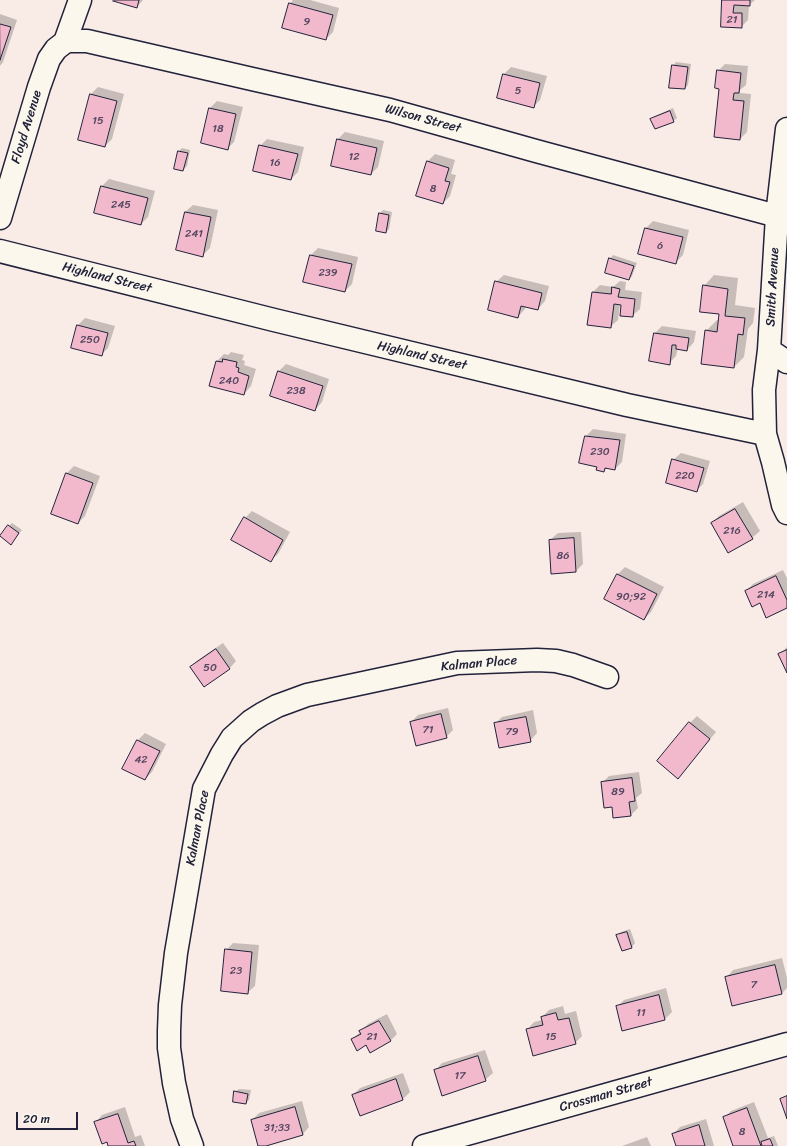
<!DOCTYPE html>
<style>
body{margin:0}
#map{position:relative;width:787px;height:1146px;overflow:hidden;background:#f9ebe6;font-family:Sriracha,sans-serif}
canvas{display:block}
.scale{position:absolute;left:16px;top:1112px;width:62px;height:18px;box-sizing:border-box;border:2px solid #22223b;border-top:0;padding-left:5px;font-size:12px;line-height:14px;white-space:nowrap;color:#22223b;-webkit-text-stroke:3px #fbf7ec;paint-order:stroke}
</style>
<div id="map">
<canvas width="787" height="1146"></canvas>
<div class="scale">20 m</div>
</div>
<script>
const ctx = document.querySelector('canvas').getContext('2d');
ctx.lineJoin = 'round';
function fillPath(path, color) {
  ctx.fillStyle = color;
  ctx.fill(path, 'evenodd');
}
function stroke(path, color, width, dash) {
  ctx.strokeStyle = color;
  ctx.lineWidth = width;
  ctx.lineCap = dash ? 'butt' : 'round';
  ctx.setLineDash(dash || []);
  ctx.stroke(path);
}
function write(font, color, halo, rows, align = 'center') {
  ctx.font = font + ' Sriracha,sans-serif';
  ctx.lineWidth = 3;
  ctx.setLineDash([]);
  ctx.textBaseline = 'middle';
  ctx.strokeStyle = halo;
  ctx.fillStyle = color;
  for (const [text, x, y, turn = 0] of rows) {
    ctx.save();
    ctx.translate(x, y);
    ctx.rotate((+turn || 0) * Math.PI / 180);
    ctx.textAlign = isNaN(turn) ? turn : align;
    if (halo) ctx.strokeText(text, 0, 0);
    ctx.fillText(text, 0, 0);
    ctx.restore();
  }
}
fillPath(new Path2D(`
 M115,0H143L137,7Z
 M293,0H310L339,8L333,32L326,39L290,4Z
 M723,0H755L749,5L748,20L741,27Z
 M0,14L17,20L3,62L0,66Z
 M676,62L691,64L688,85L685,88L673,66Z
 M725,64L748,66L746,85L740,90V93L751,94L747,132L740,139L720,88L718,71Z
 M511,67L547,76L540,100L533,107L498,97L504,74Z
 M98,87L124,94L112,139L105,146L91,94Z
 M217,101L243,107L234,142L227,149L210,108Z
 M673,108L677,118L673,121L652,119L655,116Z
 M345,132L384,141L378,167L371,174L332,165L338,139Z
 M267,139L304,147L298,172L291,179L260,146Z
 M182,148L190,150L187,166L183,170L179,151Z
 M435,154L455,160L451,174L456,175L450,196L443,203L428,161Z
 M109,179L155,191L148,217L141,224L102,186Z
 M193,205L218,210L210,248L202,256L177,250L185,212Z
 M383,210L392,212L389,229L386,232L377,231L380,213Z
 M653,221L689,230L683,255L676,262L639,254L646,228Z
 M318,248L358,257L352,284L345,291L305,281L311,255Z
 M613,255L637,263L632,276L629,279L610,259Z
 M504,275L549,286L545,301L538,309L526,306L525,309L518,317L496,282Z
 M714,275L738,278L735,305L755,308L753,323L748,329L744,357L734,367L706,331L717,320H719L720,313L704,286Z
 M620,281L626,282L625,290L642,292L640,309L632,316L622,304H620L618,320L610,327L593,292L600,285L613,287Z
 M85,318L115,326L108,348L101,355L72,347L78,325Z
 M662,326L696,331L694,342L687,350L678,348L676,356L669,363L651,361L655,333Z
 M231,352L244,355L242,360L245,361L244,365L256,369L251,386L244,394L217,361L224,354L228,355Z
 M286,364L329,379L322,402L315,410L278,372Z
 M593,429L626,434L622,462L615,469L607,468L604,471L598,466L580,462L586,436Z
 M681,453L710,461L703,484L696,491L673,460Z
 M74,466L100,476L85,516L78,523L66,474Z
 M743,502L760,531L752,538L712,523L719,516Z
 M252,511L290,532L278,554L270,561L245,518Z
 M12,523L22,530L11,543L9,526Z
 M581,532L583,564L576,571L550,540L558,533Z
 M625,567L664,587L651,612L644,619L605,599L618,574Z
 M783,570L787,578V607L746,591L753,584Z
 M223,643L236,661L229,669L191,667L198,660Z
 M787,647V670L779,655Z
 M448,708L453,730L446,737L411,722L418,715Z
 M533,710L537,733L530,741L495,724L502,717Z
 M697,716L716,732L685,770L690,723Z
 M145,733L166,744L152,772L145,779L124,768L138,740Z
 M639,772L642,793L636,798L638,808L631,815L612,806L602,783L609,776Z
 M630,929L635,943L632,947L622,949L618,935L621,932Z
 M233,943L259,945L255,986L247,993L226,950Z
 M782,958L787,978V988L782,993L733,1005L726,978L733,970Z
 M666,988L672,1012L665,1019L617,1007L624,1000Z
 M563,1006L565,1014L576,1011L582,1036L575,1043L527,1030L534,1022L543,1020L542,1017L549,1010Z
 M387,1014L397,1034L390,1041L367,1044L352,1040L368,1024Z
 M485,1050L493,1073L485,1080L435,1071L442,1063Z
 M403,1073L410,1092L403,1099L353,1095L360,1088Z
 M239,1089L251,1090L249,1100L246,1103L235,1092Z
 M302,1101L309,1127L302,1135L259,1146L252,1120L259,1113Z
 M754,1102L768,1138L774,1136L778,1146H734L724,1118L731,1111Z
 M125,1107L135,1137L141,1135L145,1146H109L107,1141L95,1123L102,1115Z
 M706,1119L714,1146H677L673,1134L680,1127Z
 M647,1137L651,1146H622Z`), '#0003');
const building = new Path2D(`
 M114,0H139L137,8L113,1Z
 M722,0H750V6L734,5L733,13H742V28L721,27Z
 M289,3L333,15L326,40L282,28Z
 M0,24L11,27L0,60Z
 M672,65L688,67L685,89L669,88Z
 M717,70L741,73L739,93H734L733,100L744,101L740,140L714,137L719,89L715,88Z
 M503,74L540,83L534,108L497,98Z
 M90,94L117,101L105,147L78,140Z
 M209,108L236,114L228,150L201,143Z
 M670,111L674,122L655,129L650,119Z
 M337,139L377,148L371,175L331,166Z
 M259,145L298,154L291,180L253,171Z
 M178,151L188,153L183,171L174,169Z
 M427,161L449,168L445,181L450,182L443,204L416,196Z
 M101,186L148,198L141,225L94,213Z
 M185,212L211,217L203,257L176,250Z
 M379,213L389,215L386,233L376,231Z
 M645,228L683,237L676,264L638,254Z
 M310,255L352,264L345,292L303,282Z
 M609,258L634,266L629,280L605,273Z
 M495,281L542,293L538,310L521,306L518,318L488,310Z
 M703,285L728,289L725,316L745,318L743,335L738,334L734,368L701,364L705,330L717,332L719,314L700,312Z
 M612,287L620,289L618,297L635,299L633,317L620,316L621,305L614,304L611,328L587,325L592,292L611,294Z
 M77,325L108,333L102,356L71,348Z
 M654,333L689,338L687,351L676,349V345H672L670,365L649,361Z
 M223,359L237,362L236,367L239,368L238,372L249,376L244,395L209,386L216,361L222,362Z
 M278,371L323,386L315,411L270,396Z
 M585,436L620,440L615,470L605,468L604,472L596,470L597,467L579,463Z
 M672,459L704,468L697,492L666,483Z
 M66,473L93,483L78,524L51,514Z
 M735,509L753,539L728,553L711,523Z
 M244,517L283,540L271,562L231,540Z
 M8,525L19,533L11,545L0,536Z
 M574,538L576,572L551,574L549,540Z
 M617,574L657,594L644,620L604,599Z
 M776,576L787,600V608L766,618L760,603L752,607L745,591Z
 M216,649L230,669L204,687L190,667Z
 M787,650V673L778,654Z
 M441,714L447,738L416,746L410,722Z
 M526,717L531,742L499,748L494,723Z
 M689,722L710,739L678,779L657,761Z
 M137,740L160,751L145,780L122,769Z
 M632,778L635,801L629,802L631,816L613,818L612,807L604,808L601,782Z
 M627,932L632,948L622,951L616,935Z
 M225,949L252,952L248,994L221,991Z
 M775,965L782,994L732,1006L725,977Z
 M659,995L665,1020L622,1031L616,1006Z
 M556,1013L558,1020L569,1018L576,1044L533,1056L526,1029L543,1025L541,1017Z
 M379,1021L391,1041L370,1053L366,1045L357,1051L351,1039L361,1034L359,1031Z
 M478,1056L486,1081L442,1096L434,1070Z
 M396,1079L403,1100L360,1116L352,1095Z
 M234,1091L248,1094L246,1104L233,1102Z
 M787,1096V1119L780,1099Z
 M295,1107L303,1135L266,1146H258L251,1120Z
 M747,1108L761,1146H733L723,1117Z
 M118,1114L128,1143L134,1141L136,1146H108L107,1142L102,1144L94,1122Z
 M699,1125L705,1146H676L672,1134Z
 M770,1139L773,1146H762L761,1142Z`);
fillPath(building, '#f2b9cd');
stroke(building, '#22223b', 1);
const minor = new Path2D(`
 M65,42L80,0
 M787,129L777,216L769,350L764,390L765,434L773,462L783,505L787,513
 M0,218L39,87L49,59L56,49L65,42L71,41H87L252,79L390,110L536,151L777,216
 M0,251L274,320L627,405L765,434
 M769,350L787,362
 M192,1146L182,1119L174,1083L169,1048V1031L170,1005L176,953L204,789L222,754L232,738L251,721L262,714L277,706L307,695L457,663L537,660L556,661L573,665L607,677
 M424,1146L787,1044`);
stroke(minor, '#22223b', 25);
stroke(minor, '#fbf7ec', 22);
write('11px', '#564860', null, [
 ["21",732,20],
 ["9",307,22],
 ["5",518,91],
 ["15",98,121],
 ["18",218,129],
 ["12",354,157],
 ["16",275,163],
 ["8",433,189],
 ["245",121,205],
 ["241",194,234],
 ["6",660,246],
 ["239",328,273],
 ["250",90,340],
 ["240",229,381],
 ["238",296,391],
 ["230",600,452],
 ["220",685,476],
 ["216",732,531],
 ["86",563,556],
 ["214",766,595],
 ["90;92",631,597],
 ["50",210,668],
 ["71",428,730],
 ["79",512,732],
 ["42",141,760],
 ["89",618,792],
 ["23",236,971],
 ["7",754,985],
 ["11",641,1013],
 ["21",372,1037],
 ["15",551,1037],
 ["17",460,1076],
 ["31;33",277,1128],
 ["8",742,1132]
]);
write('13px', '#22223b', '#fbf7ec', [
 ["Wilson Street",423,119,15],
 ["Floyd Avenue",27,127,-73],
 ["Highland Street",107,278,14],
 ["Smith Avenue",773,287,-87],
 ["Highland Street",422,356,13],
 ["Kalman Place",479,664,-5],
 ["Kalman Place",198,828,-79],
 ["Crossman Street",606,1095,-16]
]);
</script>
